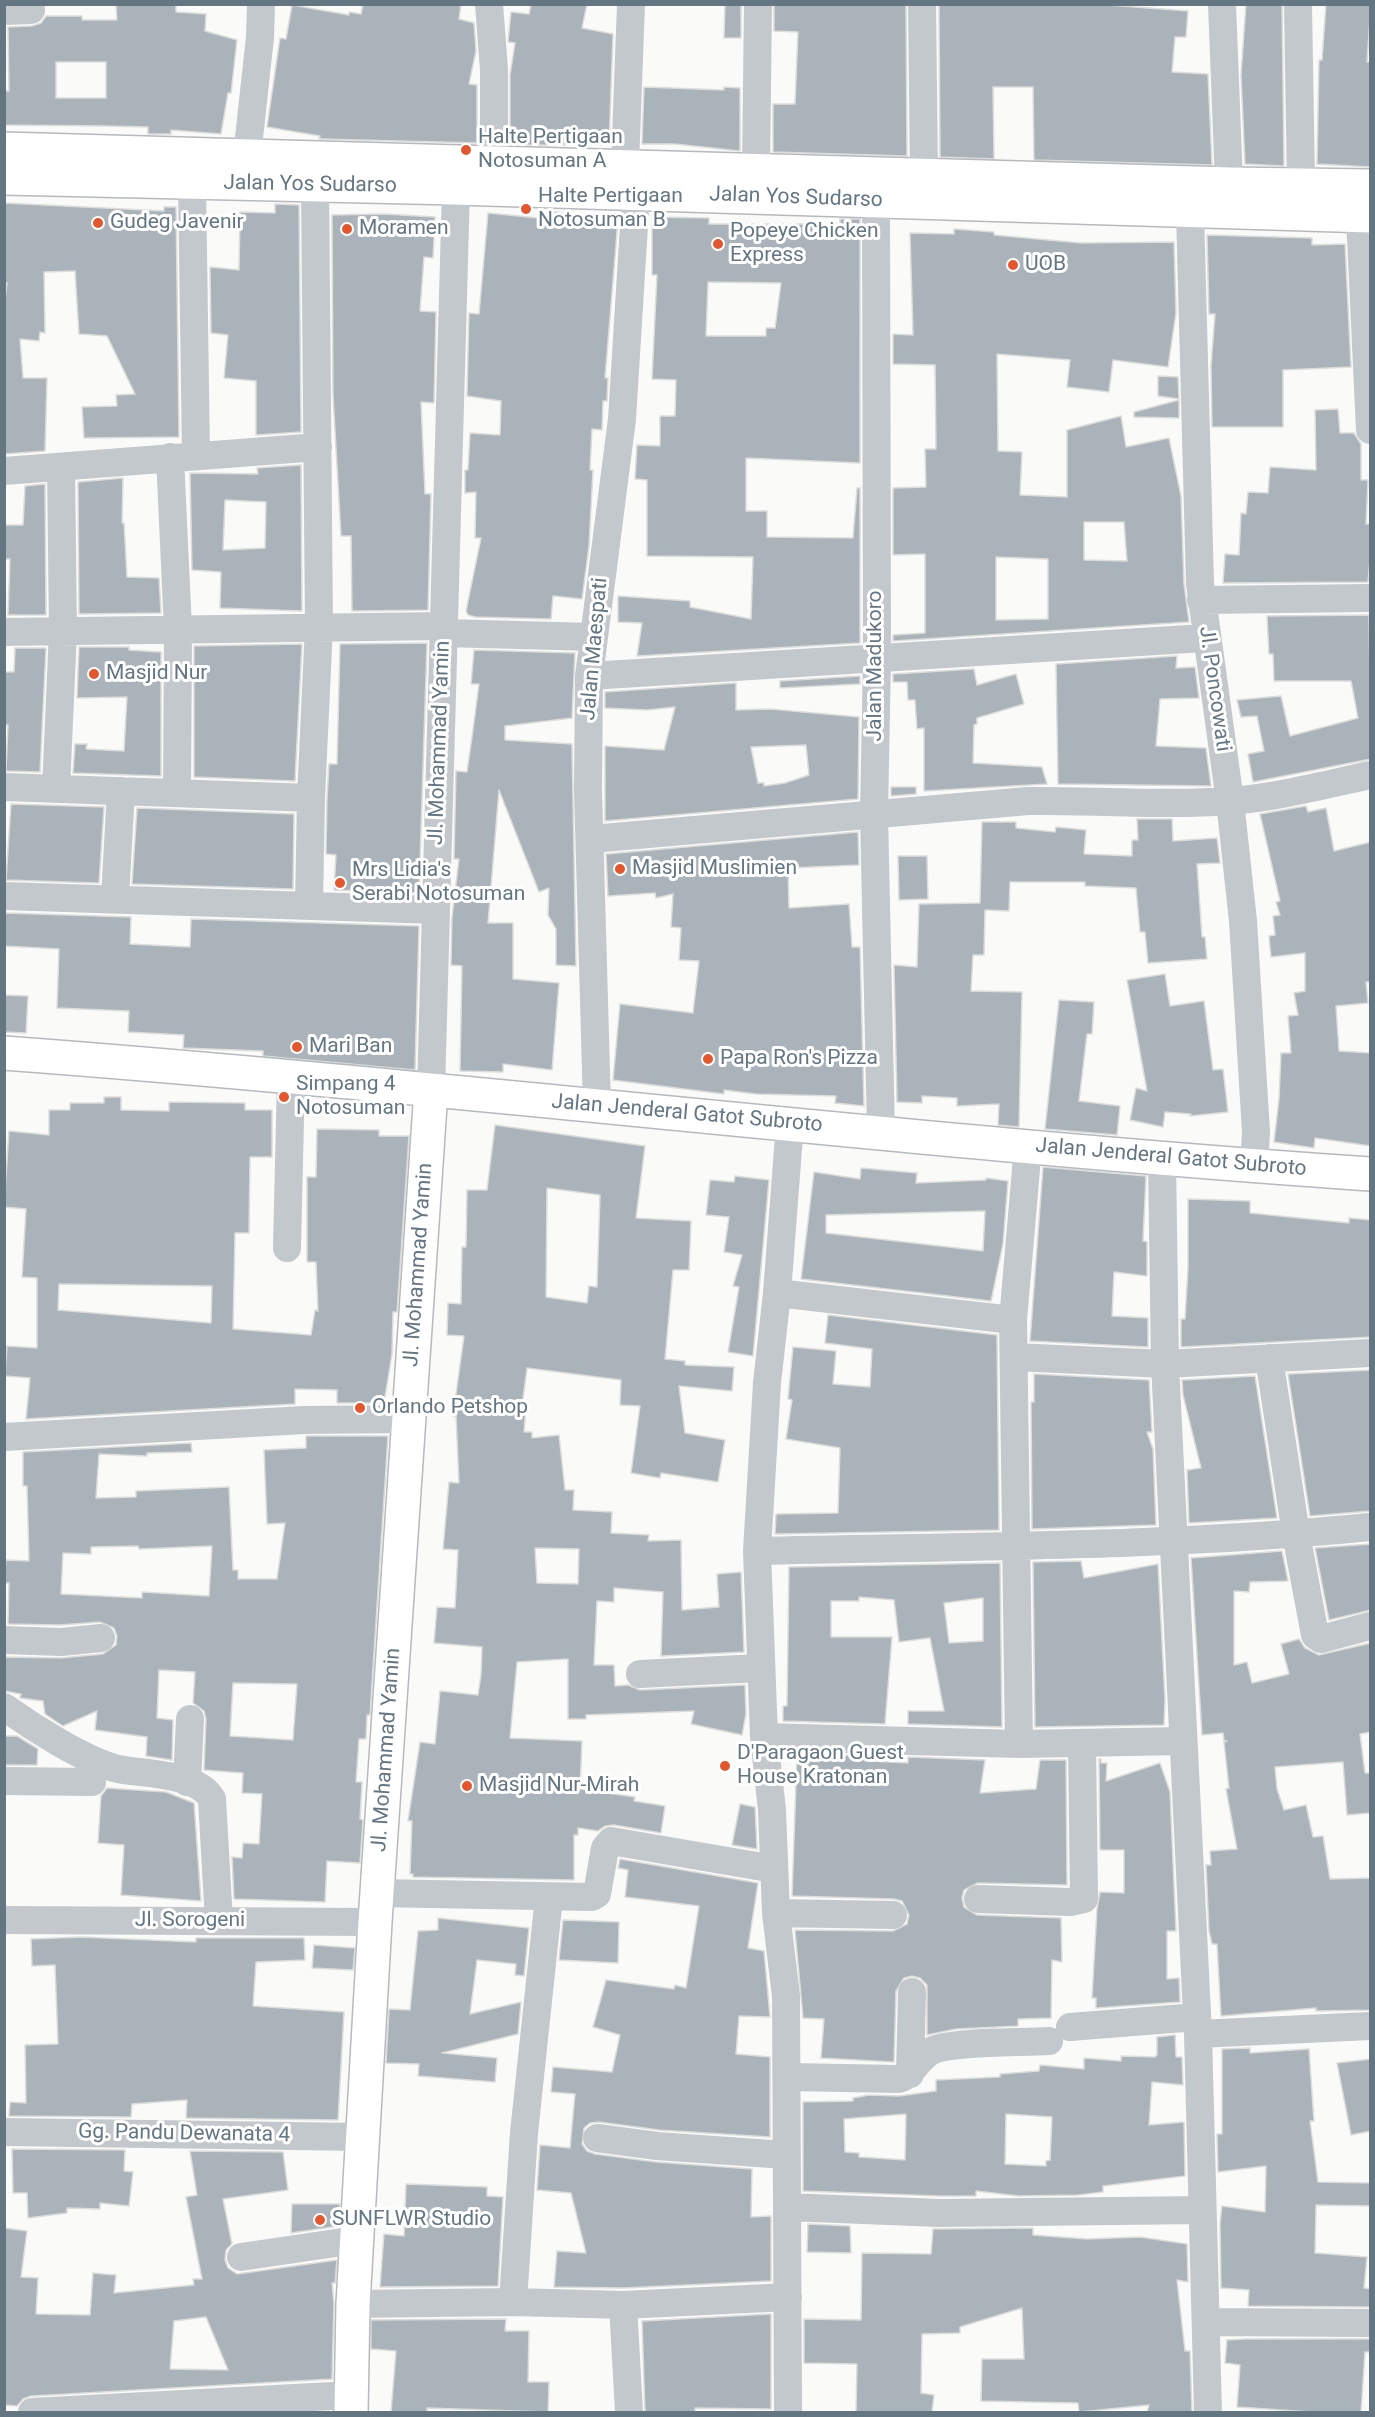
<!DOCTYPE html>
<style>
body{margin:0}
#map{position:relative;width:1375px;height:2417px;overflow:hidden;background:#fafaf8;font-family:Roboto,sans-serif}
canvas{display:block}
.frame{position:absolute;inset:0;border:6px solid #657683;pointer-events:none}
</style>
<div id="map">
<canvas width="1375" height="2417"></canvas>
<div class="frame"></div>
</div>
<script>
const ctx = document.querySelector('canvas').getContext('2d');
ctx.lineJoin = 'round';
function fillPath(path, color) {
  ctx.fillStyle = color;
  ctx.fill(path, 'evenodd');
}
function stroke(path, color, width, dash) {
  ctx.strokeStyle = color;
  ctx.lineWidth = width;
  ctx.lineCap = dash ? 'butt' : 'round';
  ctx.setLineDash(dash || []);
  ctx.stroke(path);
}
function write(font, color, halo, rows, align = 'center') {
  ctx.font = font + ' Roboto,sans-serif';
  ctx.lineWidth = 6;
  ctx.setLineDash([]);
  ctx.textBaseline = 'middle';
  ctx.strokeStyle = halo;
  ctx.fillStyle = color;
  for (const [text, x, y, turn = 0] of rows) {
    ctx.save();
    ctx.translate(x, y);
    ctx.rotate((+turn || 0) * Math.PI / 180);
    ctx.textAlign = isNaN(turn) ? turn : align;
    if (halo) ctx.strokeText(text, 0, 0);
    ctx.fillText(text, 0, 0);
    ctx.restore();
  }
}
const building = new Path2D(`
 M116,4H176V12L206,14L205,31L237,40L231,93H228L221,134L171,130V134H148V127L106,126L4,125V91H9L8,27L32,26L41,23L46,16H82V20H117ZM56,62H106V98H56Z
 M363,4H461L459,19L474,23L476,51L469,84L477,85V143L322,139H319L320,136L267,127L280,38L286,39L292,5L349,15V12L361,14Z
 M531,4H587L582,28L613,34L609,145H510V75L515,43L508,42L511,12L529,14Z
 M725,4H741V38H724Z
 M774,4H906L907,156L773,152V104H795L798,32L774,31Z
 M1094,4L1188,11L1186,37H1175L1172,72L1208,74L1212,165L1034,160L1033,87H993L994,159L940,157L939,5Z
 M1246,4H1282L1284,166L1245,164L1241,75Z
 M1326,4H1371L1367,62H1371V167L1317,164L1319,60H1322Z
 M644,87L724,90V87L740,88V151L675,144H642Z
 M4,203L164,211V207H176L179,437L84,438L82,407L117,406L116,395L135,394L107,336L79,334L75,271L44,272L45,333L40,332L39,341L20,339L23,378H47L45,451L4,454V309L7,283L4,282Z
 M275,204L299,205L301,432L256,435V381L224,378L228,335L211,333L210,267L239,270L240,212L275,213Z
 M549,211L618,220L605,378H608L607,401H603L602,430L592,429L590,470H593L589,546L582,599L553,596L551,619L476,617L468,615L466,611L481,538H475L476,492L465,493V470H468L470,433L500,435L501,401L467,396L469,313L479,314L488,213L548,219Z
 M384,214L435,217L433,258L424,257L420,311L436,312L434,403L421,402L425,494H431L428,610L352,611L351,536H341L333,395L332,215Z
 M652,217L709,218V224H840V219H860V463L746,458V511H767V537L853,538L857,488H860V643L637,656L642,623L618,622V596L690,601V607L751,619L753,557L647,556V480L635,479L637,445L660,446V416H675L676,380L652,379L657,275H652ZM708,282L781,283L775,328H766V336H706Z
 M954,229L994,232V235L1081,243L1174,242L1176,313L1168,367L1113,360L1109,392L1067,387L1070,360L997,354L998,451L1022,452L1020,495L1067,497V430L1121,416L1126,447L1169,438L1181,496L1184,584L1189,622L893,641V635L925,633V554L893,555V488L926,487L925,449H936L935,365L893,364V334L913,335L910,233L954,234ZM1084,522H1124L1127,561L1084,560ZM996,557L1048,559V619L996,620Z
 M1207,235L1312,238V245L1345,244L1351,367L1283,370V427H1212L1211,366L1215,314H1209Z
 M1158,376L1178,377L1179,399L1158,396Z
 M1179,400V418L1134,417V412Z
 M1338,409L1340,433H1354L1361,444V480H1368L1366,524H1371V547L1368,582L1223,583L1225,554L1239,555L1241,513L1246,514L1248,492L1268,493L1270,467L1316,470L1315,410Z
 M301,465L302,611L220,608L221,572L192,570L190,473L258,474L257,468ZM225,500L266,502L265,548L223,550Z
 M123,478L122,523H124L127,577L159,578L161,613L79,614L78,482Z
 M45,484L46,615H8L10,559H4V525H23L25,486Z
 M1369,615L1371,759L1253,782L1248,754L1264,751L1257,716L1241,717L1237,700L1281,696L1290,736L1358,718L1351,681H1274L1273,654H1269L1267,616Z
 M427,643L419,893L334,890L336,855L326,854L327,799L329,764H337L340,644Z
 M302,644L295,781L194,777V646Z
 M79,647H129V650L161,652V776L73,773L75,744H87L86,749L124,751L127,697L77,698Z
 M15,648H46L40,772L6,771L8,725H4V672H14Z
 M474,650L575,653L572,718L505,726V740L572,744L576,966L556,965V929L548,915L549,888L539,892L499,790L488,923H513V979L559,983L552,1070L503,1064V1072L460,1071L462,966L451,965L452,917L459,859H454L456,771L467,772L473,730L479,684H471Z
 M1177,656L1176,668L1195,667L1199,698L1160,699L1156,746L1206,748L1211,786L1058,784L1056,664Z
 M974,669L977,685L1016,674L1024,704L977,718V724L974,725L973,763L1042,767L1047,784L924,791V728L917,729L915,700H908L907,682H893V674Z
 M860,676V684L780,688V681Z
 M736,683V710L770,709L859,717L858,799L605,821V746L664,750L675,707L647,710L605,708V692ZM806,745L809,775L785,783L764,786V783H758L751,747Z
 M891,787H916V794L891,796Z
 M11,804L104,807L99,883L6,880Z
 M1306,806L1308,812L1326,808L1334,851L1371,842V982H1366L1368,1003L1336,1006L1339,1051L1371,1053V1146L1315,1138L1314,1148L1274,1142L1279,1099L1281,1053H1291L1288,1016L1298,1015L1294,993L1305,991V953L1271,957L1269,936L1275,935L1273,916L1280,915L1276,902L1280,901L1260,814Z
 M137,808L294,814L293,889L132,884Z
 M1137,819H1172L1173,841L1217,838L1220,863L1197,864L1202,937H1205L1207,959L1148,963L1145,932H1140L1136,888L1085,886V882H1010L1009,911L985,910L984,955H973L971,991L1022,992L1019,1127L998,1125L999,1104L957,1106V1098L922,1096V1103L897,1102L894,965L917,967L919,904L980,903L982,822H1016V828L1055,832L1056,827L1086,830L1084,854L1132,856V840H1138Z
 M858,832L859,865L788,868L789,908L849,904L852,947H860L864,1106L835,1103L836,1096L756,1094L724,1090V1094L613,1080L620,1004L693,1013L699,961L679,960L681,928L671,927L673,894L656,898L655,893L608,896L606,854Z
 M898,856H927L928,899L899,900Z
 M4,913L131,917L130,944L190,947L191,919L419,926L415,1070L263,1056V1051L183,1048L184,1035L128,1032L129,1011L57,1008L59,949L4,946Z
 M1165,974L1170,1006L1204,1001L1213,1070L1223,1069L1228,1112L1190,1116L1191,1114L1165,1112L1163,1127L1130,1120L1136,1088L1147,1091L1127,980Z
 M4,995L28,996L26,1033L4,1032Z
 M1059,1000L1094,1002L1092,1034H1087L1079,1101L1120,1106L1117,1135L1045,1129Z
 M104,1097H121V1110L169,1111V1102L245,1103V1110H272V1157H250L249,1233H235L233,1329L311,1335L315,1310L318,1311L316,1262H307V1177H316L317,1129L379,1130V1136H409L397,1312H393L392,1354L384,1403H337V1390L295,1389V1404L26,1419L30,1378L5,1376L7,1346L37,1348V1278L22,1277L26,1209L4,1207L9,1131L49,1135V1110H70V1103H104ZM59,1284L212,1286L211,1323L58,1310Z
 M495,1125L645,1146L636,1218L691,1221L689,1270H673L665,1359L685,1361V1365L734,1367L732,1391L679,1386L685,1433L725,1440L718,1482L661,1473L660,1478L631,1473L640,1406L620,1405L621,1380L527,1368L522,1406H526L524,1432H532V1438L559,1435L565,1490H574L573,1510L612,1512L611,1533L649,1535L648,1541L681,1540L682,1610L719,1607L717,1574L741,1572L744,1652L661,1656L663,1592L614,1588V1602L597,1601L594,1665H614L615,1686L628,1685L640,1690L745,1685L746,1714L742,1735L691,1724L694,1711L586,1715V1719H568V1659L517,1662L510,1738L582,1741L580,1789L635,1797L634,1801L665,1806L661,1833L614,1825L605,1826L598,1831L578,1828V1835H574V1880L413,1877V1874H410L412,1821H408L420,1742L435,1744L440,1691L478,1695L481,1675L482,1647L434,1643L437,1607L455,1608L458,1550L443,1549L449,1482L459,1483L456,1416H453L464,1336L447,1335L448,1303L461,1304L462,1247H466L467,1190H487ZM547,1188L600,1195L597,1287L589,1286L587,1303L546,1297ZM535,1548L579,1549L578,1584L537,1583Z
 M1043,1167L1146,1176L1143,1241L1147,1242V1276L1114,1272L1112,1316L1148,1318V1347L1030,1341Z
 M861,1168L917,1173L916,1183L986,1180V1178L1008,1181L1003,1244L991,1301L801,1279L814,1172L860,1179ZM985,1211L983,1251L826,1233V1215Z
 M735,1176L769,1180L753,1356L728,1352L739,1287L733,1286L742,1255L724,1252L729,1217L706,1215L710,1180L734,1182Z
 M1188,1199L1250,1201V1213L1349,1223V1218L1371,1220V1337L1181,1347V1319H1185L1188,1269Z
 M828,1315L997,1335L999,1530L775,1534L776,1514L838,1513L840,1448L786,1439L792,1400L788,1399L793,1347L836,1351L833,1384L870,1387L872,1349L825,1343Z
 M1371,1370V1511L1310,1516L1288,1374Z
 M1034,1374L1149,1380L1152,1432H1147L1153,1449L1156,1525L1032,1529L1031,1402H1034Z
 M1255,1376L1277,1518L1189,1523L1187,1470L1201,1468L1183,1395L1182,1380Z
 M306,1436H388L370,1715H367L366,1739H359L356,1782H362L360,1819L363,1820L360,1863L327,1861L325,1902L234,1899L232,1857L242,1858L243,1843L259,1844L262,1794L242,1793L243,1773L204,1770L206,1719L204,1711L193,1703L195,1672L159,1670L157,1718L173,1720L172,1760L146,1756L147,1737L95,1730L97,1711L63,1726L45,1714L43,1701L20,1698L21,1694L4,1691V1657L61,1658L103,1654L116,1645L117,1636L114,1628L100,1622L60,1625L8,1624L9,1583H4L6,1560L29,1561L27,1486H23V1452L191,1443L192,1452L147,1453V1456L99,1454L96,1498L136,1497V1491L229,1487L233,1570H238V1579H277L285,1523L267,1524L264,1450L306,1448ZM138,1546L139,1549L212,1546L209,1596L142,1592V1598L61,1594L63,1553L91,1554V1547ZM233,1683L297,1684L293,1740L230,1736Z
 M1371,1544V1610L1329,1620L1315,1548Z
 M1282,1551L1288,1581L1250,1582L1249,1592L1234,1591V1665L1247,1662L1252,1683L1289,1674L1281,1644L1299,1639L1305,1648L1319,1655L1371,1643V1732L1360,1734L1365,1773H1371V1813L1347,1815L1343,1762L1275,1767L1277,1789L1284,1810L1306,1805L1313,1837L1323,1836L1330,1879L1371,1878V2010L1316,2011V2008L1221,2016L1217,1944H1212L1209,1931L1206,1865H1211L1210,1851L1237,1849L1226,1789L1229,1788L1224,1742L1227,1741H1224L1223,1733L1202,1735L1191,1558Z
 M1081,1561L1084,1578L1158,1564L1165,1700L1164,1725L1035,1727L1033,1562Z
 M1000,1563L1002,1727L908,1724V1711H944L930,1638L899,1642L894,1600L859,1597V1601H831V1637H892L885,1724L783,1721V1706H787L789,1567ZM983,1598V1641L949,1643L944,1603Z
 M4,1736H17L38,1749L37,1765H4Z
 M797,1754L873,1756V1761L908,1763V1757L985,1760L980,1793L1036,1789L1040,1760H1066L1067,1885L978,1883L964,1890L962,1898L964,1907L977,1915L1061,1918L1062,1962L1052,1960L1051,2018L1018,2019V2026L956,2029L927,2035V1985L920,1978L912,1976L904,1978L896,1991L894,2062L821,2058L824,2019L803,2018L795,1930L893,1931L907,1924L909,1915L902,1901L894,1899L792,1896Z
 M1099,1759H1101V1763H1107L1106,1781L1160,1763L1170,1792L1176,1931H1167V1979L1179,1978L1180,2002L1096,2008V1998H1092L1097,1909L1100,1892L1124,1893V1850H1100Z
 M107,1788L166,1792L194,1803L201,1901L121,1895L124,1845L98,1843L101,1796Z
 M740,1804L755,1807L757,1849L732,1845Z
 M620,1859L758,1883L748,1948L764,1951L770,2017L739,2016L736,2054L770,2057V2137L659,2130L599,2122L590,2123L584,2128L582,2144L587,2151L595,2154L656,2162L752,2169L751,2217L771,2216V2281L623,2288L554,2287L557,2251L586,2253L571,2193L537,2190L540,2145L570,2148L575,2094L551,2092L553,2067L612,2072L620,2035L593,2027L606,1980L674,1989L675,1985L686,1988L699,1906L625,1897L628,1870L618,1868Z
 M438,1918L529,1928L524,1976L515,1975L516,1964L477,1960L470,2014L521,2002L518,2034L442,2053L497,2058L495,2082L418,2076L419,2064L386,2063L389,2009L410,2010L418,1931L438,1930Z
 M563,1920L619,1922L618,1963L559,1960Z
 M81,1937L196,1942V1938H304L305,1960L256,1962L253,2006L344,2012L338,2120L186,2118L187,2100L132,2104L131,2117L9,2116L10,2102L26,2103L25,2045L58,2044L55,1965L32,1966L31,1939Z
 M314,1945L355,1948L353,1970L312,1968Z
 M1175,2035L1176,2057H1182L1183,2085L1152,2082L1149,2125L1184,2122L1185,2176L1103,2186V2192L1078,2195L1019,2196L976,2191V2196H940L803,2191V2102L853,2101V2098L869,2095L899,2096L936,2091V2080L1000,2077V2074L1039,2071L1040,2065L1084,2069V2058L1121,2061V2056L1155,2057L1157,2055V2037ZM906,2114L905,2160L859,2157V2153L845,2152L844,2119ZM1006,2114L1052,2117L1050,2160L1046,2161V2166L1005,2164Z
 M1250,2048V2053L1309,2049L1314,2121H1310L1318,2182L1371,2183V2206L1316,2205L1315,2253L1367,2257L1364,2288L1371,2289V2307L1248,2306L1249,2290L1221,2288L1220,2223L1222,2206L1265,2212L1266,2166L1218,2172L1217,2134H1222V2049Z
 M1371,2059V2131L1351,2135L1337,2063Z
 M12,2149L125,2150L124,2171L133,2172L129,2206L100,2203V2209L67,2208V2213L28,2218L27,2193H13Z
 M190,2151L283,2152L288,2190L223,2199L232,2244L226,2250L225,2260L228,2268L237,2274L337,2260L335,2283H332L334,2304L332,2379L31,2396L23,2399L17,2406L4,2405V2228L27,2231L21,2277L38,2278L36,2314L90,2315L93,2273L116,2275L114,2293L194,2285L193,2279H202L186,2197L197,2195ZM206,2317L228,2370L170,2369L174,2321Z
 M406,2184L487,2187V2196L503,2197L498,2286L380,2287L384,2234L404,2236Z
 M292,2204H340L339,2226L291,2233Z
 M808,2224L850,2226L851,2253L807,2252Z
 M1033,2228V2235L1087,2239L1140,2237L1187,2244L1188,2282L1177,2280L1185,2351H1190L1192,2412H1147L1149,2405L1079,2412L1078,2403L981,2401L982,2359H1024L1022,2308L960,2327V2333L922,2334L921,2393L934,2395L932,2412H856L857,2364L804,2363V2319L861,2320L862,2253L931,2254L933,2229Z
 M771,2314V2409L695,2408V2412H645L642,2321Z
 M506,2319L505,2331H529L528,2382H549L548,2412L427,2408V2412H391L396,2351L371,2349V2320Z
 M1245,2339H1371V2352H1365L1361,2412H1312L1237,2407L1240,2365L1225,2363L1227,2340Z`);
fillPath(building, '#aab3b9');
stroke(building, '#dcdcda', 1.5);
const major = new Path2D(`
 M4,149L1229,184L1370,186
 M4,178L456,188L1370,216
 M4,1053C460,1087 914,1143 1370,1174
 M351,2412L353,2304L375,1922L431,1090`);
stroke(major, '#b5babe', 36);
stroke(new Path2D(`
 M489,4L494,70V161
 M922,4L924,175
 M1222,4L1229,184
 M1298,4L1301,185
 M4,11L31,10L30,4
 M247,156L260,37L261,4
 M625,165L631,4
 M756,169L758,4
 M192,183L196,455
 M876,200L877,657L874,814L881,1132
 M1190,212L1200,584L1230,801L1243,921L1256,1132L1254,1166
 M1360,216L1370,430
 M170,457L178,629L177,793
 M4,471L318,447
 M1201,600L1370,598
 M4,632L443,626
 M443,633L594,637
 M589,676L1205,638
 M4,787L311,798
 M56,789L63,631L61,468
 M591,839L1028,801C1095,800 1163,806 1230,801C1278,797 1324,785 1370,775
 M4,896L435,910
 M115,898L121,791
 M309,904L311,798L319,626L315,184
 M431,1090L456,188
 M597,1106L588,790L589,676L622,419L636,193
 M1162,1160L1165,1364L1198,2034L1208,2412
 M287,1248L291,1077
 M777,1293L1013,1320
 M1015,1357L1165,1364L1370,1353
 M1269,1358L1296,1534L1315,1635L1321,1639L1370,1626
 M4,1437L304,1420L409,1419
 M757,1551C961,1546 1167,1547 1370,1527
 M4,1640L61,1642L101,1638
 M640,1674L760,1668
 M4,1707C32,1727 85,1761 118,1769C143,1774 198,1773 212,1799L219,1921
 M764,1737L1019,1744L1182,1741
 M1019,1744L1013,1320L1028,1146
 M4,1781L92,1782
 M187,1782L190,1719
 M377,1893L592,1897L597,1894L605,1848L611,1841L774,1869
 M978,1899L1070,1902L1084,1899L1082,1743
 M776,1913L893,1915
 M4,1920L375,1922
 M1070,2027L1197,2017
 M1198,2034L1370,2026
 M910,2074L912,1992
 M789,2077L899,2079C914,2074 918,2057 933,2050C956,2041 1022,2043 1049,2041
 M4,2132L363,2137
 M597,2138L657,2146L786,2155
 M787,2207L940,2213L1202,2210
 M241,2257L356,2240
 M513,2302L524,2133L549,1897
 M353,2304L513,2302L623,2305L788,2297
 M623,2305L629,2412
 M1206,2322L1370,2323
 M32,2412L351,2395
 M788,2412L786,1996L776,1913L772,1810L764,1737L757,1551L767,1383L777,1293L790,1123`), '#c3c8cc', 28);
stroke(major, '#fff', 33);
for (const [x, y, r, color] of [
 [466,150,6,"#e4572e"],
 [526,209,6,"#e4572e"],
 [98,223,6,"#e4572e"],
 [347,229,6,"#e4572e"],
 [718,244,6,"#e4572e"],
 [1013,265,6,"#e4572e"],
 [94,674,6,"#e4572e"],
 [620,869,6,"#e4572e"],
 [340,883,6,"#e4572e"],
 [297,1047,6,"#e4572e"],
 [708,1059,6,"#e4572e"],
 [284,1097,6,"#e4572e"],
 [360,1408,6,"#e4572e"],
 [725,1766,6,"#e4572e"],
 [467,1786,6,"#e4572e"],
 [320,2220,6,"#e4572e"]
]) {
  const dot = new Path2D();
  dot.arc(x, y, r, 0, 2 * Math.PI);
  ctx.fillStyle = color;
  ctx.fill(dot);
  stroke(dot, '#fff', 2);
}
write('21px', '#657683', '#fff', [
 ["Halte Pertigaan",478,138],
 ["Notosuman A",478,162],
 ["Halte Pertigaan",538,197],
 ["Notosuman B",538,221],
 ["Gudeg Javenir",110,223],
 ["Moramen",359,229],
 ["Popeye Chicken",730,232],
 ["Express",730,256],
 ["UOB",1025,265],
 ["Masjid Nur",106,674],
 ["Masjid Muslimien",632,869],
 ["Mrs Lidia's",352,871],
 ["Serabi Notosuman",352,895],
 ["Mari Ban",309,1047],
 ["Papa Ron's Pizza",720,1059],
 ["Simpang 4",296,1085],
 ["Notosuman",296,1109],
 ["Orlando Petshop",372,1408],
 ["D'Paragaon Guest",737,1754],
 ["House Kratonan",737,1778],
 ["Masjid Nur-Mirah",479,1786],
 ["SUNFLWR Studio",332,2220]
], 'left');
write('21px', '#657683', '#fff', [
 ["Jalan Yos Sudarso",310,185,1],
 ["Jalan Yos Sudarso",796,198,2],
 ["Jalan Maespati",595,649,-85],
 ["Jalan Madukoro",876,666,-90],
 ["Jl. Poncowati",1214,689,82],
 ["Jl. Mohammad Yamin",440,743,-88],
 ["Jalan Jenderal Gatot Subroto",687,1114,5],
 ["Jalan Jenderal Gatot Subroto",1171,1158,5],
 ["Jl. Mohammad Yamin",419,1265,-86],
 ["Jl. Mohammad Yamin",387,1750,-86],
 ["Jl. Sorogeni",190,1921],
 ["Gg. Pandu Dewanata 4",184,2134,1]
]);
</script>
